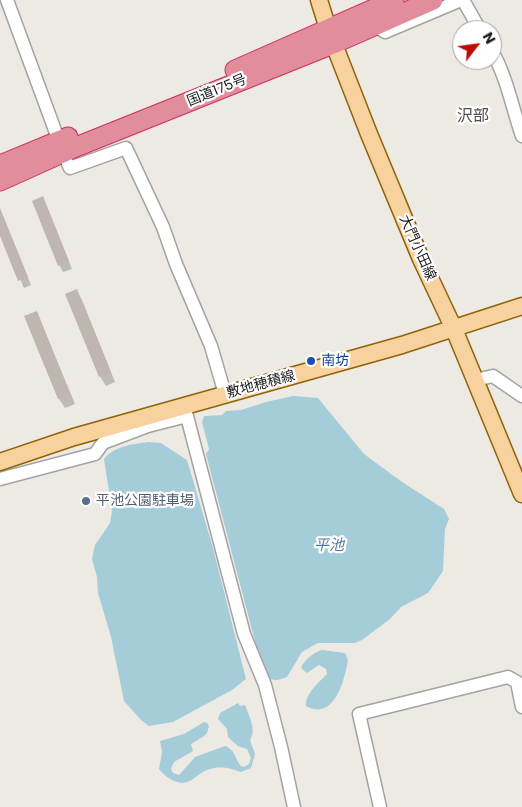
<!DOCTYPE html>
<meta charset="utf-8">
<style>
body{margin:0}
#map{position:relative;width:522px;height:807px;overflow:hidden;background:#edeae3;font-family:Poppins,sans-serif}
canvas{display:block}
.north{position:absolute;left:452px;top:20px;width:50px;height:50px;box-sizing:border-box;background:#fff;border:1px solid #a4a4a4;border-radius:50%;rotate:60deg;font-size:14px;font-weight:700;line-height:20px;text-align:center;color:#1c1c1c}
.north::after{content:'';display:block;margin:auto;width:18px;height:22px;background:#bf0c09;clip-path:polygon(50% 0,100% 100%,50% 72%,0 100%)}
</style>
<div id="map">
<canvas width="522" height="807"></canvas>
<div class="north">N</div>
</div>
<script>
const ctx = document.querySelector('canvas').getContext('2d');
ctx.lineJoin = 'round';
function fillPath(path, color) {
  ctx.fillStyle = color;
  ctx.fill(path, 'evenodd');
}
function stroke(path, color, width, dash) {
  ctx.strokeStyle = color;
  ctx.lineWidth = width;
  ctx.lineCap = dash ? 'butt' : 'round';
  ctx.setLineDash(dash || []);
  ctx.stroke(path);
}
function write(font, color, halo, rows, align = 'center') {
  ctx.font = font + ' Poppins,"Noto Sans JP",sans-serif';
  ctx.lineWidth = 4.5;
  ctx.setLineDash([]);
  ctx.textBaseline = 'middle';
  ctx.strokeStyle = halo;
  ctx.fillStyle = color;
  for (const [text, x, y, turn = 0] of rows) {
    ctx.save();
    ctx.translate(x, y);
    ctx.rotate((+turn || 0) * Math.PI / 180);
    ctx.textAlign = isNaN(turn) ? turn : align;
    if (halo) ctx.strokeText(text, 0, 0);
    ctx.fillText(text, 0, 0);
    ctx.restore();
  }
}
fillPath(new Path2D(`
 M293,396L318,398L364,454L402,482L444,509L449,519L445,529L443,571L428,593L401,607L390,619L362,640L355,643H318L302,652L287,677C263,688 262,667 257,649L206,454L209,449L202,422L204,416L222,415L226,411L241,410L266,402Z
 M148,442L161,443L187,460L213,548L246,679L232,690L173,722L149,726L141,720L124,701L111,637L98,593L97,577L92,559L95,545L110,523L112,511L104,459C114,446 133,444 148,442Z
 M322,650L345,653L348,660C345,679 334,722 306,706C305,694 319,682 327,674L326,669L319,665L307,673L301,668C304,660 314,652 322,650Z
 M238,703L240,706L245,705C249,716 257,730 250,740L255,754L251,768L241,772C230,768 222,766 210,769C203,771 199,775 193,779C181,788 167,779 159,769L162,752L160,741L184,734L204,722L207,723L209,726L207,733L204,736L191,744L193,751L174,762L171,769L173,773L179,775L195,757L225,746C236,750 234,758 241,766L244,767L249,764L251,758L247,749L238,746L230,739L228,737L227,729L218,719L220,713Z`), '#a5cdd9');
fillPath(new Path2D(`
 M46,205L72,269L63,272L59,265Z
 M2,214L31,285L24,288L0,233V215Z
 M76,291L82,300L115,382L106,386L100,376Z
 M36,313L41,322L75,404L65,408L59,399L26,317Z`), '#0003');
fillPath(new Path2D(`
 M43,196L69,261L58,266L32,201Z
 M0,208L28,277L18,281L0,236Z
 M77,289L111,372L99,377L65,294Z
 M37,311L70,394L58,399L24,316Z`), '#beb6af');
const minor = new Path2D(`
 M7,0L56,133
 M463,0L480,30
 M374,25L385,32L461,0
 M492,51C507,78 512,107 522,136
 M68,164L70,168L126,148L163,227L176,264L211,346L225,394
 M475,380L493,376L522,396
 M184,405L244,634L265,685L281,747L294,807
 M0,479L95,454L103,443L148,426L187,416
 M380,807L359,714L508,677L517,682L522,707`);
const major = new Path2D(`
 M319,0L328,29L369,134L421,259L454,329L522,494
 M0,462L74,437L402,345L522,306`);
const highway = new Path2D(`
 M235,70L394,0
 M0,165L68,137
 M0,181L71,149L333,44L433,0`);
stroke(minor, '#a3a3a3', 15);
stroke(major, '#8e6307', 19);
stroke(highway, '#cf2c61', 21);
stroke(minor, '#fff', 12);
stroke(major, '#f7d29e', 16);
stroke(highway, '#e28d9c', 19);
for (const [x, y, r, color] of [
 [311,361,5,"#1a4fb4"],
 [86,501,5,"#5c6f8a"]
]) {
  const dot = new Path2D();
  dot.arc(x, y, r, 0, 2 * Math.PI);
  ctx.fillStyle = color;
  ctx.fill(dot);
  stroke(dot, '#fff', 2);
}
write('14px', '#1c1c1c', '#fff', [
 ["国道175号",217,91,-22],
 ["大門小田線",417,248,66],
 ["敷地穂積線",261,385,-15]
]);
write('14px', '#164399', '#fff', [
 ["南坊",321,361]
], 'left');
write('14px', '#4e5e75', '#fff', [
 ["平池公園駐車場",96,501]
], 'left');
write('italic 15px', '#4e79a7', '#fff', [
 ["平池",329,546]
]);
write('16px', '#4f4f4f', '#fff', [
 ["沢部",473,117]
]);
</script>
